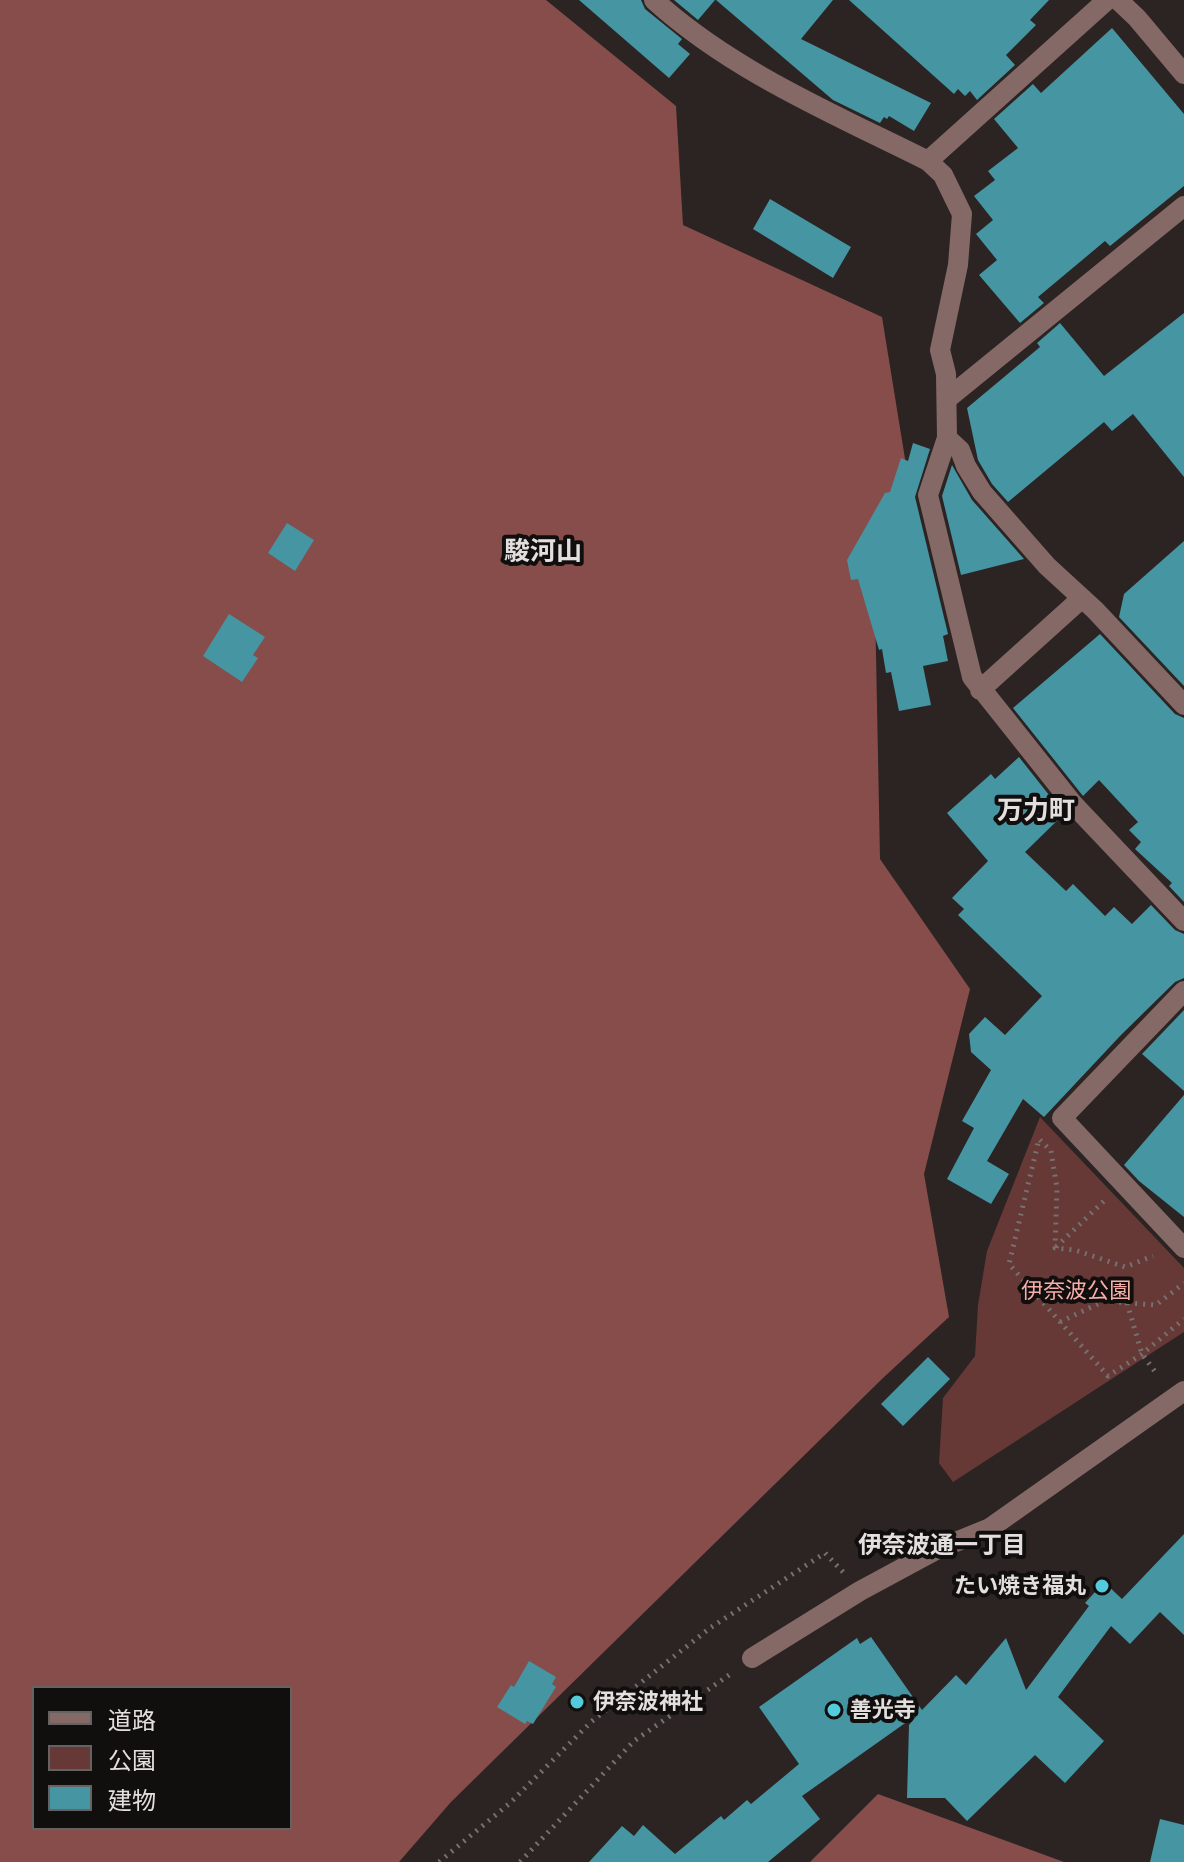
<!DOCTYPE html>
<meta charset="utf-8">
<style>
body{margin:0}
#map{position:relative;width:1184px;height:1862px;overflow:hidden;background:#2b2423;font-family:Ubuntu,"Noto Sans JP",sans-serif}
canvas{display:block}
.legend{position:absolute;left:32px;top:1686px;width:260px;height:144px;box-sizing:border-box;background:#110e0e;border:2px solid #656262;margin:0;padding:10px 14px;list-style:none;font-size:24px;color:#e4dfdf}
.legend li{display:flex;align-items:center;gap:16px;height:40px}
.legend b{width:40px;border:2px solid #656262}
</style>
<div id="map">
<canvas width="1184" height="1862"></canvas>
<ul class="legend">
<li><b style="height:10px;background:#856967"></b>道路</li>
<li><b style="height:22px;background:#663937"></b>公園</li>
<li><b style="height:22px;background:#4595a2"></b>建物</li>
</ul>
</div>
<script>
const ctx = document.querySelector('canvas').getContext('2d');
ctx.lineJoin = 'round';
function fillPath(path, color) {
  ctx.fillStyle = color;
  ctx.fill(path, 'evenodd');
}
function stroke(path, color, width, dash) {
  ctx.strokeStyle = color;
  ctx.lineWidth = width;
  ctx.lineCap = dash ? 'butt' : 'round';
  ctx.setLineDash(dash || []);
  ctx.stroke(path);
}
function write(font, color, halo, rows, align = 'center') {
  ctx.font = font + ' Ubuntu,"Noto Sans JP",sans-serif';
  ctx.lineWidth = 8;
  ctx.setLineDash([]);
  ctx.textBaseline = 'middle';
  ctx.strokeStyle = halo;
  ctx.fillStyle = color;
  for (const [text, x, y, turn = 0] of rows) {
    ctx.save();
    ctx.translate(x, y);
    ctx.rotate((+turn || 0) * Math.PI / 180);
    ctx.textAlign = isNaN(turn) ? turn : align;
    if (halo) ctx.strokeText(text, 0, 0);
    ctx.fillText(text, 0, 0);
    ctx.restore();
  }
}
fillPath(new Path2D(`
 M1040,1117L1184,1268V1332L953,1482L939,1463L943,1398L975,1356L978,1305L987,1251Z`), '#663937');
fillPath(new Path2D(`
 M0,0H546L676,106L683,225L882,317L907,471L874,552L880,859L970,989L924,1174L949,1317L883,1378L451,1802L399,1862H0ZM34,1688H290V1828H34Z
 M878,1794L1064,1862H810Z`), '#874d4a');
fillPath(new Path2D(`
 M579,0H641L645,9L682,39L678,44L690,54L669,78Z
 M674,0H715L698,20Z
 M716,0H833L801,39L931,103L914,131L889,116L887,119L884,117L880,123L833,100Z
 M849,0H1049L1030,20L1036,25L1006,55L1015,65L977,100L970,91L965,96L958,89L954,94Z
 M1112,28L1184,114V186L1110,246L1105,241L1038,297L1044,303L1020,323L979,275L997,260L976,234L993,220L974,196L995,180L988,171L1018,148L994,119L1033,84L1041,93Z
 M770,199L851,247L833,278L753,229Z
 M1184,313V477L1133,414L1112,431L1104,422L1008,502L992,484L978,460L967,408L1040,347L1037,343L1060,323L1104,376Z
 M913,443L930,449L915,497L948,634L943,636L948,661L923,666L931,705L899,711L891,672L886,673L882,649L879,650L858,579L851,580L847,560L885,493L890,492L901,458L908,461Z
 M952,465L972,500L1024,559L961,575L942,496Z
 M287,523L314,540L295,571L268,553Z
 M1184,541V686L1119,617L1124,594Z
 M229,614L265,637L253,655L258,658L242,682L203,656Z
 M1100,634L1175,714L1184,718V902L1169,886L1172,883L1135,849L1141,842L1129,830L1138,822L1099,780L1083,796L1013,708Z
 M1019,757L1064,814L1025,852L1066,891L1073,884L1105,916L1114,907L1132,924L1151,905L1175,930L1184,934V978L1175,982L1121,1035L1044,1117L1023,1099L987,1161L1009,1174L991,1204L947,1179L974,1128L962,1121L991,1070L971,1052L969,1034L985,1017L1005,1035L1042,996L958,915L964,909L952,898L988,861L947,813L991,774L995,779Z
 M1184,1010V1091L1142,1054Z
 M1184,1095V1217L1139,1181L1124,1165Z
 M928,1357L950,1379L903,1426L881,1404Z
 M1184,1534V1635L1160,1612L1130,1644L1111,1626L1058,1697L1104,1741L1065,1783L1035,1755L967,1821L945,1798H907L909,1725L918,1714L802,1796L820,1819L768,1862H589L622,1826L634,1836L643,1825L675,1854L721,1816L724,1820L747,1800L751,1804L799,1764L759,1707L857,1638L860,1644L871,1637L922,1710L956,1675L966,1685L1006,1638L1026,1690L1089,1606L1085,1603L1104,1582L1122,1599Z
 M529,1661L556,1677L552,1684L556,1687L533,1724L527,1721L525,1724L497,1707L511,1685L514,1687Z
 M1160,1819L1184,1825V1862H1150Z`), '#4595a2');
stroke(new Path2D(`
 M1047,1147L1039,1139L1009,1264L1108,1376L1142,1354L1184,1319
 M1051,1151L1057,1188L1055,1248L1075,1250L1125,1267L1153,1256
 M1056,1247L1104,1201
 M1127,1303L1142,1354L1156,1373
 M1060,1322L1104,1301L1156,1305L1184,1283
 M439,1862L510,1803L591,1722L710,1628L825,1553L843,1572
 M520,1862L634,1741L732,1673`), '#76706f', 5, [2, 6]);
stroke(new Path2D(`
 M654,0C732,71 834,114 928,161L943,175L962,214L958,265L940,350L946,374L947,438L928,495L972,677L1073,804L1184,921
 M1118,0L1137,18L1184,74
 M928,161L1107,0
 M947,399L1184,206
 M947,438L960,450L966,466L982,492L1047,566L1095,610L1184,705
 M980,690L1082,598
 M1184,991L1062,1118L1184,1248
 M752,1658L860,1591L936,1550L990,1528L1184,1391`), '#856967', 20);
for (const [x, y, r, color] of [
 [1102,1586,8,"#54cadd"],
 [577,1702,8,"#54cadd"],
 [834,1710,8,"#54cadd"]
]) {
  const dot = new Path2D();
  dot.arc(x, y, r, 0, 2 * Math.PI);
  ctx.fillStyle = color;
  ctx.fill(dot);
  stroke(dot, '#110e0e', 3);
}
write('22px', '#f7ada8', '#110e0e', [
 ["伊奈波公園",1076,1291]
]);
write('bold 22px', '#e4dfdf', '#110e0e', [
 ["たい焼き福丸",1086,1586,"right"],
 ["伊奈波神社",593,1702],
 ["善光寺",850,1710]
], 'left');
write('bold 24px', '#e4dfdf', '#110e0e', [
 ["伊奈波通一丁目",942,1545]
]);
write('bold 26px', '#e4dfdf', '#110e0e', [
 ["駿河山",543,551],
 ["万力町",1036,810]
]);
</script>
